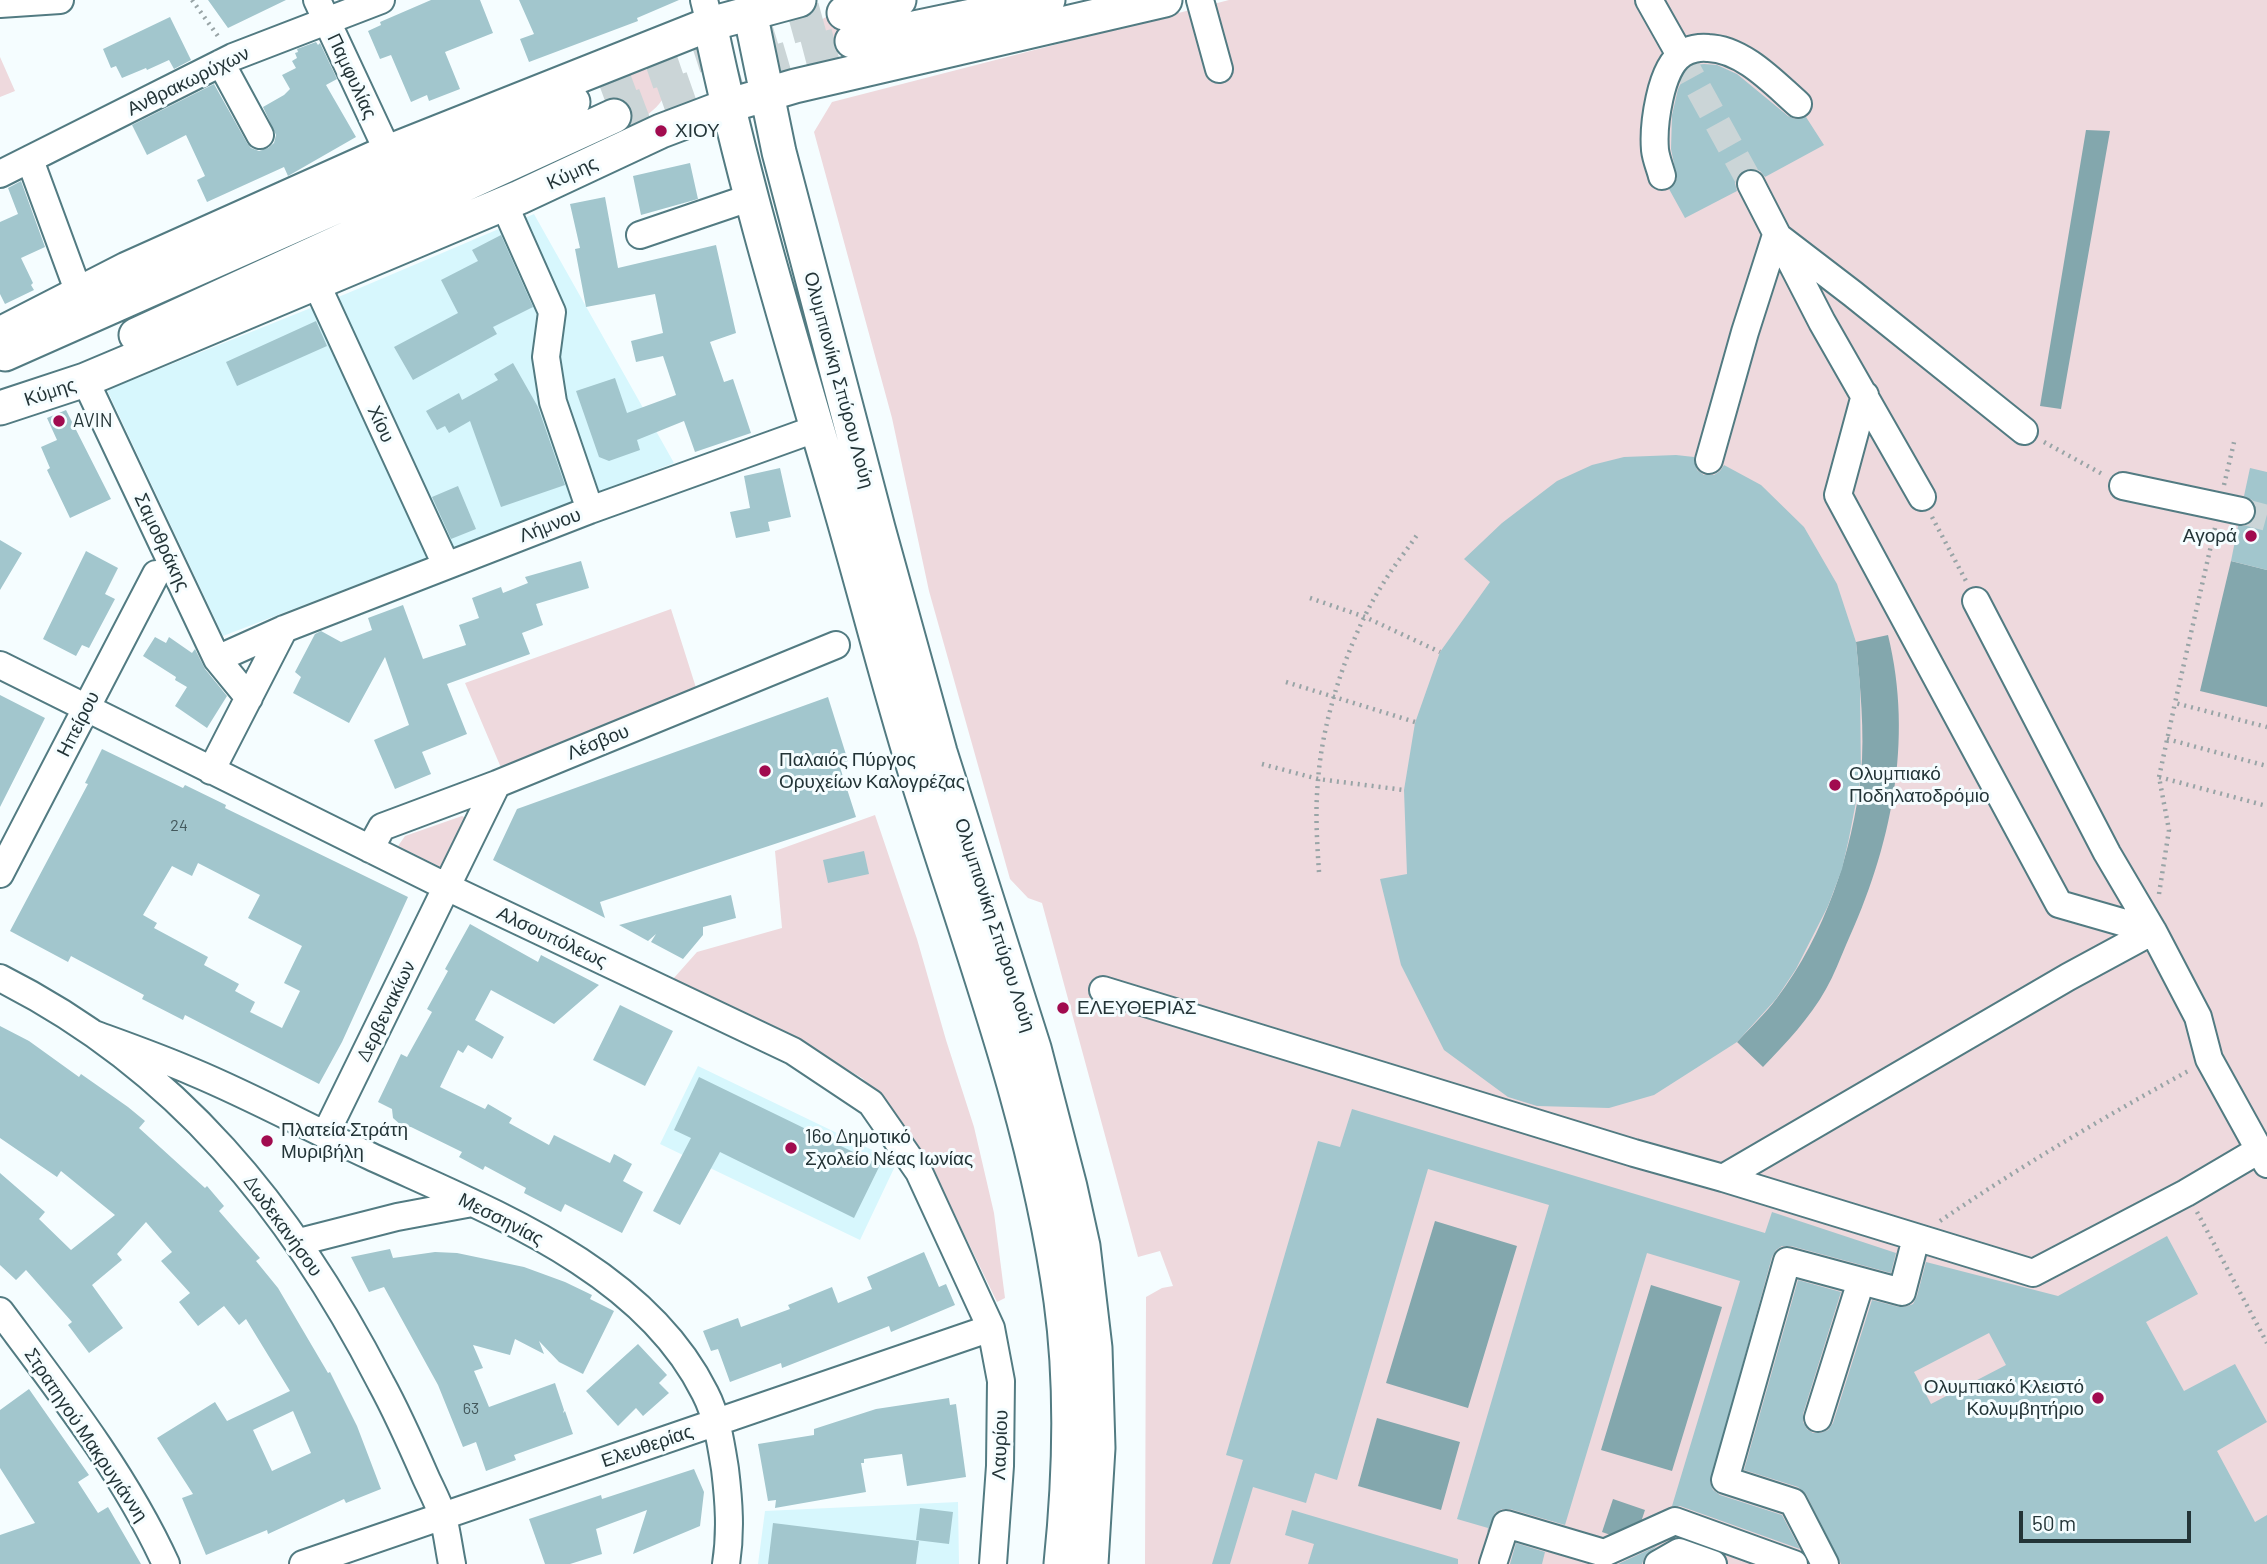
<!DOCTYPE html>
<meta charset="utf-8">
<style>
body{margin:0}
#map{position:relative;width:2267px;height:1564px;overflow:hidden;background:#f5fdff;font-family:Barlow,sans-serif}
canvas{display:block}
.scale{position:absolute;left:2019px;top:1511px;width:172px;height:32px;box-sizing:border-box;border:4px solid #233437;border-top:0;padding-left:9px;font-size:21px;line-height:24px;white-space:nowrap;color:#233437;-webkit-text-stroke:5px #f5fdff;paint-order:stroke}
</style>
<div id="map">
<canvas width="2267" height="1564"></canvas>
<div class="scale">50 m</div>
</div>
<script>
const ctx = document.querySelector('canvas').getContext('2d');
ctx.lineJoin = 'round';
function fillPath(path, color) {
  ctx.fillStyle = color;
  ctx.fill(path, 'evenodd');
}
function stroke(path, color, width, dash) {
  ctx.strokeStyle = color;
  ctx.lineWidth = width;
  ctx.lineCap = dash ? 'butt' : 'round';
  ctx.setLineDash(dash || []);
  ctx.stroke(path);
}
function write(font, color, halo, rows, align = 'center') {
  ctx.font = font + ' Barlow,sans-serif';
  ctx.lineWidth = 6;
  ctx.setLineDash([]);
  ctx.textBaseline = 'middle';
  ctx.strokeStyle = halo;
  ctx.fillStyle = color;
  for (const [text, x, y, turn = 0] of rows) {
    ctx.save();
    ctx.translate(x, y);
    ctx.rotate((+turn || 0) * Math.PI / 180);
    ctx.textAlign = isNaN(turn) ? turn : align;
    if (halo) ctx.strokeText(text, 0, 0);
    ctx.fillText(text, 0, 0);
    ctx.restore();
  }
}
fillPath(new Path2D(`
 M534,214L674,463L223,636L107,390L348,293Z
 M698,1066L897,1162L860,1240L660,1144Z
 M958,1502L959,1564H758L765,1511Z`), '#d7f7fd');
fillPath(new Path2D(`
 M1229,0H2267V1564H1145L1146,1297L1162,1288L1173,1286L1160,1251L1138,1257L1042,903L1028,898L1010,879L929,591L892,418L814,132L832,102Z
 M836,11L846,53L824,48L816,37L821,20Z
 M0,57L15,91L0,97Z
 M643,69L657,72L664,78C674,101 645,116 629,128L612,75Z
 M671,609L698,694L502,770L465,683Z
 M875,815L917,939L946,1040L974,1127L994,1213L1005,1298L997,1302L937,1178L888,1104L862,1078L818,1053L673,979L697,952L782,928L775,851Z
 M462,816L466,818L444,869L398,846L405,836Z`), '#eed9dd');
fillPath(new Path2D(`
 M2086,130L2110,131L2061,409L2040,406Z
 M2231,561L2267,570V707L2200,691Z
 M1888,635C1914,741 1891,848 1846,945C1840,959 1834,975 1826,989C1810,1018 1786,1043 1763,1067L1737,1042C1750,1028 1765,1014 1777,998C1825,935 1852,853 1861,775C1865,731 1860,686 1856,642Z
 M1435,1221L1517,1246L1468,1408L1386,1383Z
 M1651,1285L1722,1307L1672,1471L1601,1450Z
 M1377,1418L1460,1442L1441,1510L1358,1486Z
 M1613,1499L1645,1510L1634,1543L1602,1532Z`), '#83a7ad');
fillPath(new Path2D(`
 M208,0H286L228,28Z
 M431,0H480L493,33L445,52L460,89L429,101L427,95L411,102L391,55L380,59L368,31L381,25L380,22Z
 M519,0H679L637,18L638,21L529,62L520,39L534,34Z
 M170,17L191,60L174,69L169,60L147,70L146,68L122,78L116,66L111,68L103,49Z
 M316,42L318,45L320,43L337,79L326,85L356,137L288,176L284,167L207,202L197,180L205,176L186,135L147,155L132,125L214,84L247,143L251,148L259,151L268,148L274,143L276,135L263,107L284,95L290,89L282,75L296,68L292,61L297,58L295,53L298,52L297,49Z
 M1704,64L1717,65L1737,74L1788,116L1795,119L1806,117L1824,145L1765,177L1760,171L1752,168L1743,170L1737,176L1735,183L1737,191L1685,218L1669,189L1677,179L1671,149L1672,115L1678,89L1687,71L1694,65Z
 M690,163L698,199L641,215L633,176Z
 M21,181L45,247L21,258L33,283L31,285L34,290L5,304L0,294V222L18,214L8,188Z
 M605,197L618,268L716,245L736,333L710,342L724,382L733,379L751,433L695,452L684,421L637,440L640,450L609,461L599,457L576,391L615,378L627,413L676,395L663,356L636,362L631,341L663,333L655,294L586,307L575,249L580,248L570,204Z
 M501,235L533,307L493,327L497,334L413,380L394,347L458,313L441,280L478,261L472,250Z
 M316,321L327,346L237,386L226,362Z
 M513,363L538,407L565,485L501,507L470,421L449,433L445,426L437,430L426,411L459,393L462,400L498,380L494,374Z
 M66,410L111,499L70,518L47,470L50,468L41,447L57,440L47,418Z
 M1676,455L1694,457L1697,470L1704,475H1714L1720,471L1724,465L1761,485L1804,527L1837,584L1856,642L1860,685L1861,776L1849,838L1842,869L1828,906L1796,969L1776,999L1737,1042L1654,1095L1609,1108L1537,1106L1508,1097L1444,1050L1401,965L1380,879L1407,874L1404,790L1415,723L1440,652L1490,582L1464,559L1502,523L1557,481L1592,465L1624,457Z
 M780,468L791,517L768,522L770,531L736,538L730,512L750,508L744,476Z
 M2250,468L2267,472V570L2231,561L2238,526H2245L2252,522L2256,514V506L2252,500L2244,496Z
 M458,486L476,529L451,539L432,497Z
 M0,540L22,553L0,590Z
 M86,551L118,568L105,594L115,599L89,648L82,645L76,656L43,639Z
 M581,561L589,588L536,604L543,625L522,633L530,654L447,684L467,734L422,752L431,774L395,789L374,740L409,725L385,657L349,723L293,693L301,677L295,672L315,634L321,631L341,642L372,630L368,618L403,605L423,659L466,645L459,625L479,618L472,598L501,587L503,593L528,583L525,577Z
 M155,637L166,643L169,637L192,653L195,649L205,669L227,696L207,728L175,706L187,687L175,680L176,677L143,656Z
 M0,695L45,718L0,807Z
 M828,697L848,761L839,764L856,817L600,902L605,918L493,860L517,809Z
 M102,749L183,788L185,785L226,805L225,808L408,897L342,1042L319,1084L185,1015L183,1020L142,999L144,995L71,956L68,962L10,931L88,784L85,783ZM198,863L260,895L248,918L302,946L284,983L300,991L282,1028L250,1012L255,1002L235,991L239,984L204,965L208,957L154,928L157,923L143,915L172,866L192,876Z
 M864,851L869,874L828,883L823,860Z
 M731,895L736,918L703,927V935L683,959L651,942L656,934L648,941L619,925Z
 M470,924L538,962L541,955L599,985L554,1024L491,990L475,1020L504,1037L492,1059L468,1045L463,1053L458,1050L440,1087L485,1109L488,1104L512,1118L509,1123L549,1145L554,1135L610,1163L614,1154L632,1164L623,1181L643,1192L622,1233L565,1204L561,1212L524,1193L526,1188L485,1166L483,1170L459,1157L462,1152L411,1127L402,1126L393,1118L392,1109L378,1102L401,1054L407,1057L432,1012L427,1009L448,971L445,969Z
 M620,1005L673,1031L645,1086L593,1060Z
 M0,1026L29,1041L79,1077L81,1074L128,1107L145,1121L139,1128L205,1188L207,1186L224,1206L219,1211L260,1258L256,1261L278,1288L328,1373L330,1372L357,1426L381,1489L346,1503L344,1499L268,1534L267,1530L206,1555L182,1498L193,1494L157,1438L215,1402L227,1421L290,1391L246,1319L239,1325L224,1306L198,1326L179,1302L190,1293L161,1261L172,1252L146,1222L117,1254L122,1260L92,1285L123,1328L89,1353L68,1325L72,1322L26,1270L16,1280L0,1265V1173L45,1212L39,1219L71,1250L115,1215L61,1171L57,1177L0,1138ZM293,1411L311,1453L272,1471L253,1430Z
 M699,1077L880,1165L854,1218L720,1152L680,1225L653,1211L691,1138L674,1130Z
 M1352,1109L1765,1233L1772,1212L1896,1253L1891,1273L1791,1246H1782L1776,1250L1772,1257L1710,1483L1713,1490L1720,1495L1782,1515L1800,1549L1680,1506H1672L1740,1281L1647,1253L1565,1525L1510,1509H1502L1495,1513L1487,1533L1488,1528L1457,1519L1549,1205L1428,1169L1337,1480L1315,1473L1306,1503L1253,1487L1230,1564H1212L1243,1460L1226,1455L1318,1141L1340,1147Z
 M2167,1236L2198,1294L2146,1322L2184,1391L2235,1364L2267,1422L2217,1451L2255,1522L2267,1515V1564H1841L1806,1494L1798,1487L1744,1470L1798,1280L1841,1292L1803,1414V1422L1807,1429L1813,1433H1821L1828,1430L1833,1423L1872,1300L1899,1307H1905L1913,1304L1917,1296L1926,1262L2058,1296ZM1989,1333L2006,1365L1931,1404L1914,1372Z
 M390,1249L393,1258L435,1252L457,1253L524,1267L565,1282L592,1295L590,1299L614,1311L583,1374L559,1362L539,1341L544,1354L515,1339L510,1355L473,1345L483,1368L474,1371L489,1407L555,1383L564,1410L563,1413L565,1411L573,1434L514,1455L516,1460L486,1471L476,1442L463,1447L438,1385L384,1287L369,1292L351,1257Z
 M924,1252L939,1287L946,1284L955,1305L891,1332L889,1326L782,1368L781,1363L730,1382L718,1349L711,1351L703,1331L738,1318L741,1327L790,1309L788,1305L832,1287L838,1303L872,1289L867,1277Z
 M638,1344L667,1375L659,1383L669,1393L643,1416L636,1408L618,1426L586,1391Z
 M29,1389L89,1475L78,1482L98,1513L108,1507L141,1564H0V1535L35,1523L0,1468V1410Z
 M949,1398L950,1405L956,1404L966,1477L907,1486L902,1454L864,1459V1463H861L866,1492L775,1508L776,1500L768,1501L758,1444L814,1435V1429L876,1409Z
 M694,1469L704,1492L700,1526L633,1554L647,1510L596,1529L602,1554L570,1564H545L529,1519L601,1495L602,1499Z
 M920,1508L953,1512L949,1544L916,1540Z
 M1292,1510L1458,1559V1564H1308L1314,1544L1285,1535Z
 M773,1523L919,1541L916,1564H768Z
 M1516,1543L1545,1552L1542,1564H1510Z
 M1657,1546L1645,1556L1642,1564H1618Z`), '#a2c6cd');
stroke(new Path2D(`
 M1680,55L1751,184
 M2241,511L2267,518`), '#cbd5d7', 26, [26, 13]);
stroke(new Path2D(`
 M601,90C681,60 762,34 844,13
 M614,116C692,86 770,61 852,41`), '#cbd5d7', 33, [33, 17]);
const minor = new Path2D(`
 M317,0L388,152
 M704,0L710,24
 M1200,0L1219,69
 M1649,0L1680,55
 M0,4L60,0
 M221,63L260,135
 M30,160L79,293
 M0,174L233,57L381,0
 M1662,176C1660,168 1656,159 1655,150C1653,126 1660,68 1682,54C1689,49 1700,47 1708,48C1743,49 1774,83 1798,104
 M1751,184L1822,322L1922,497
 M504,204L552,312L546,357L553,402L590,510
 M640,235L752,197
 M316,283L446,565
 M85,380L217,659L249,698
 M1865,395L1838,495L2059,904L2153,931
 M1709,460L1745,332L1776,235L1853,294L2024,431
 M2123,486L2241,511
 M1976,601L2107,853L2153,931L2198,1017L2209,1059L2267,1164
 M217,659L284,629L590,510L818,428
 M0,665L447,887L793,1051L871,1103L919,1172L991,1328L1001,1381L1000,1466L993,1564
 M211,771L284,629
 M370,849L382,827L497,784L836,645
 M0,874L156,574
 M0,978C177,1067 292,1210 381,1383C398,1414 412,1446 426,1478C432,1491 439,1504 443,1517C447,1532 449,1549 452,1564
 M1103,990L1634,1153L1723,1178L2068,977L2153,931
 M94,1034C127,1046 161,1058 193,1072C253,1097 311,1129 370,1156C489,1211 643,1268 705,1393C717,1416 721,1444 725,1469C729,1502 731,1532 726,1564
 M325,1135L497,784
 M1723,1178L2033,1273L2186,1193L2259,1150
 M299,1242L397,1217L472,1203
 M0,1311C59,1390 125,1474 166,1564
 M1818,1418L1861,1281
 M303,1564L991,1328
 M1493,1564L1506,1524L1604,1553L1675,1521L1794,1564
 M1658,1564L1679,1552L1713,1564
 M1825,1564L1793,1502L1725,1480L1787,1261L1902,1292L1916,1238`);
const major = new Path2D(`
 M750,12L779,152L878,528L940,752L1034,1048L1070,1187L1083,1246L1095,1348L1098,1448L1091,1564
 M844,13L899,0
 M710,24C742,178 788,329 832,479C861,576 885,674 915,771C969,945 1036,1119 1061,1301C1073,1388 1070,1477 1061,1564
 M852,41L1048,0
 M0,334L127,269L388,152L710,24L799,0
 M136,335L614,116
 M5,354L573,102
 M0,408L85,380L520,197L661,131L727,106L795,86L1165,0`);
stroke(minor, '#527b82', 30);
stroke(major, '#527b82', 37);
stroke(new Path2D(`
 M192,0L220,39
 M2044,442L2104,475
 M2224,485L2235,438
 M1932,517L1966,581
 M2215,528L2175,703L2267,727
 M1310,598L1365,617L1440,652
 M1286,682L1415,722
 M2167,739L2267,766
 M1262,764L1318,779L1404,790
 M2159,777L2175,703
 M1319,872C1317,842 1315,811 1318,781C1322,718 1351,631 1386,579C1395,564 1407,550 1417,535
 M2159,894L2169,830L2159,777L2267,806
 M2197,1212L2267,1343
 M1940,1221C2021,1166 2104,1117 2190,1070`), '#98a4a6', 4.5, [2, 5]);
stroke(minor, '#fff', 26);
stroke(major, '#fff', 33);
for (const [x, y, r, color] of [
 [661,131,7,"#a10b4f"],
 [59,421,7,"#a10b4f"],
 [2251,536,7,"#a10b4f"],
 [765,771,7,"#a10b4f"],
 [1835,785,7,"#a10b4f"],
 [1063,1008,7,"#a10b4f"],
 [267,1141,7,"#a10b4f"],
 [791,1148,7,"#a10b4f"],
 [2098,1398,7,"#a10b4f"]
]) {
  const dot = new Path2D();
  dot.arc(x, y, r, 0, 2 * Math.PI);
  ctx.fillStyle = color;
  ctx.fill(dot);
  stroke(dot, '#f5fdff', 2.5);
}
write('16px', '#43585c', null, [
 ["24",179,826],
 ["63",471,1409]
]);
write('19px', '#233437', '#f5fdff', [
 ["Παμφυλίας",352,76,65],
 ["Ανθρακωρύχων",188,81,-26],
 ["Κύμης",572,173,-25],
 ["Ολυμπιονίκη Σπύρου Λούη",839,380,75],
 ["Κύμης",50,392,-18],
 ["Χίου",381,424,65],
 ["Λήμνου",550,525,-21],
 ["Σαμοθράκης",162,542,65],
 ["Ηπείρου",78,724,-63],
 ["Λέσβου",598,742,-22],
 ["Ολυμπιονίκη Σπύρου Λούη",995,925,72],
 ["Αλσουπόλεως",552,937,25],
 ["Δερβενακίων",386,1011,-64],
 ["Μεσσηνίας",501,1219,27],
 ["Δωδεκανήσου",283,1226,54],
 ["Στρατηγού Μακρυγιάννη",86,1435,56],
 ["Λαυρίου",1000,1445,-88],
 ["Ελευθερίας",647,1446,-19]
]);
write('19px', '#233437', '#f5fdff', [
 ["ΧΙΟΥ",675,131],
 ["AVIN",73,421],
 ["Αγορά",2237,536,"right"],
 ["Παλαιός Πύργος",779,760],
 ["Ορυχείων Καλογρέζας",779,782],
 ["Ολυμπιακό",1849,774],
 ["Ποδηλατοδρόμιο",1849,796],
 ["ΕΛΕΥΘΕΡΙΑΣ",1077,1008],
 ["Πλατεία Στράτη",281,1130],
 ["Μυριβήλη",281,1152],
 ["16ο Δημοτικό",805,1137],
 ["Σχολείο Νέας Ιωνίας",805,1159],
 ["Ολυμπιακό Κλειστό",2084,1387,"right"],
 ["Κολυμβητήριο",2084,1409,"right"]
], 'left');
</script>
